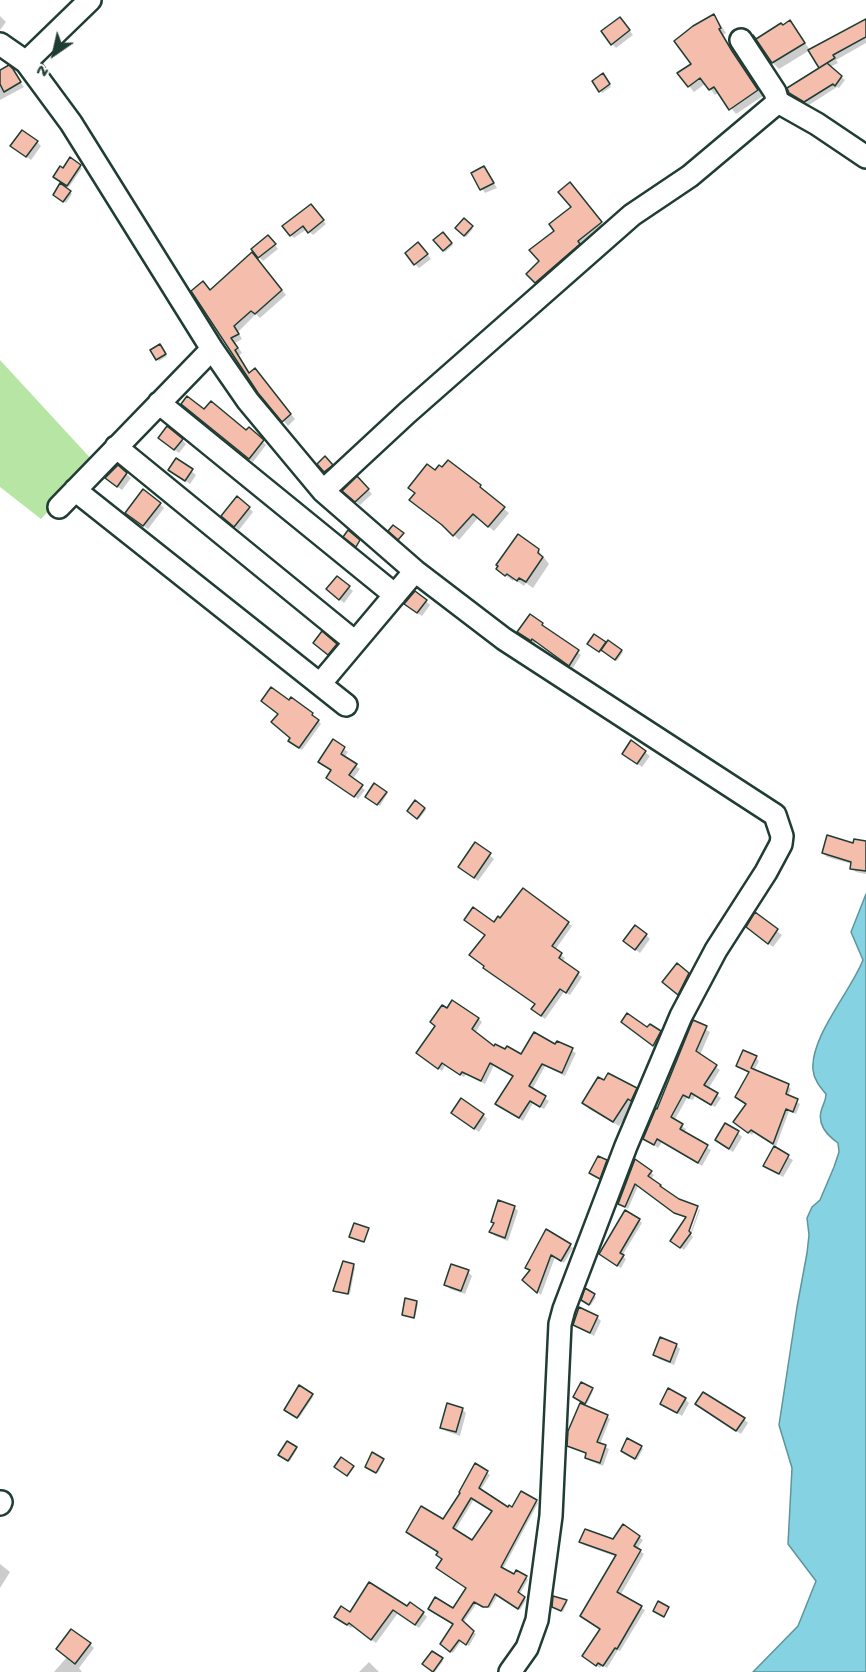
<!DOCTYPE html>
<style>
body{margin:0}
#map{position:relative;width:866px;height:1672px;overflow:hidden;background:#fff;font-family:"Gochi Hand",sans-serif}
canvas{display:block}
.north{position:absolute;left:24px;top:24px;width:60px;height:60px;-webkit-text-stroke:4px #fff;paint-order:stroke;rotate:214deg;font-size:16px;font-weight:700;line-height:24px;text-align:center;color:#1f3d34}
.north::after{content:'';display:block;margin:auto;width:21px;height:27px;background:#1f3d34;clip-path:polygon(50% 0,100% 100%,50% 72%,0 100%)}
</style>
<div id="map">
<canvas width="866" height="1672"></canvas>
<div class="north">N</div>
</div>
<script>
const ctx = document.querySelector('canvas').getContext('2d');
ctx.lineJoin = 'round';
function fillPath(path, color) {
  ctx.fillStyle = color;
  ctx.fill(path, 'evenodd');
}
function stroke(path, color, width, dash) {
  ctx.strokeStyle = color;
  ctx.lineWidth = width;
  ctx.lineCap = dash ? 'butt' : 'round';
  ctx.setLineDash(dash || []);
  ctx.stroke(path);
}
fillPath(new Path2D(`
 M0,360L94,462L41,519L0,487Z`), '#b7e6a4');
const water = new Path2D(`
 M866,894V1672H753L798,1626L816,1581L788,1544L792,1468L779,1425L797,1307L807,1253L809,1235L807,1218L812,1207L820,1200L834,1167L839,1152L838,1143C827,1135 816,1124 822,1108C824,1103 826,1100 826,1094C820,1087 814,1080 813,1070C810,1037 851,991 863,960L851,932Z`);
fillPath(water, '#84d2e2');
stroke(water, '#5c969c', 1.5);
fillPath(new Path2D(`
 M0,16L6,22L0,30Z
 M714,16L719,22L726,33L723,35L763,96L736,114L719,92L715,95L706,83L694,92L689,86L693,64Z
 M866,21V43L836,60L838,63L830,67L845,80L839,88L837,87L809,105L794,97L790,93L821,68L810,50L779,69L773,63L783,27L790,22L810,50Z
 M624,23L633,35L616,48L612,44Z
 M12,70L24,87L0,100V72Z
 M605,77L611,87L602,93L594,81Z
 M37,142L41,146L31,160L16,150Z
 M70,159L82,168L69,187L57,179Z
 M484,168L497,188L485,193L473,174Z
 M61,186L72,194L66,203L56,196Z
 M573,187L604,227L580,245L582,248L540,285L528,274L541,261L557,231L573,208Z
 M314,209L326,224L313,235L307,229L294,238L291,235Z
 M464,220L473,229L466,237L457,228Z
 M442,234L453,245L445,252L435,240Z
 M272,241L278,249L263,261L259,257Z
 M422,248L431,259L419,268L415,264Z
 M257,258L286,295L260,318L256,314L238,332L242,339L235,343L242,353L238,356L250,374L259,375L295,419L288,426L259,392L193,291H210Z
 M161,347L167,356L159,361L152,350Z
 M186,408L205,412L246,432L249,429L266,445L253,462Z
 M182,440L186,444L179,453L164,442Z
 M325,458L333,467L327,473L319,464Z
 M177,460L196,475L190,484L174,474Z
 M118,467L131,478L122,490L111,482Z
 M435,472L480,486L485,491L484,492L509,513L494,531L478,518L459,540L448,529Z
 M357,478L372,494L360,505L344,491Z
 M160,504L164,508L148,529L131,517Z
 M249,508L253,512L239,530L227,520Z
 M538,550L549,564L533,588L526,583L524,586L514,579L513,581L505,575Z
 M337,578L353,591L344,603L332,593Z
 M426,601L430,605L422,616L410,608Z
 M542,624L545,629L581,655L573,668L536,641L535,644L519,632Z
 M605,643L623,652L617,661L603,650L601,652L590,645Z
 M336,645L340,649L333,658L319,647Z
 M289,702L312,714L321,724L302,750L293,744L292,739Z
 M334,741L348,752L344,758L360,769L352,780L365,790L358,799L332,781Z
 M632,743L650,756L642,767L628,758Z
 M386,793L387,794L380,806L368,798Z
 M415,802L426,810L419,819L409,811Z
 M866,842V874L856,872L851,868L852,864L827,857L823,853Z
 M476,844L494,859L478,881L460,867Z
 M523,890L572,926L555,950L565,958L562,962L582,977L570,995L564,992L545,1019L532,1009L536,1004L495,924L501,920Z
 M756,915L782,935L773,947L752,931Z
 M646,935L650,939L640,953L629,945Z
 M688,974L692,979L682,998L668,986Z
 M479,1019L482,1022L475,1033L495,1048L521,1056L556,1046L557,1043L576,1053L565,1076L545,1066L532,1090L549,1101L544,1109L533,1103L523,1121L501,1107L514,1076L494,1065L485,1084L466,1074L464,1077L445,1066L442,1071L421,1056Z
 M623,1021L660,1033L661,1034L655,1046Z
 M694,1022L710,1032L700,1055L720,1070L708,1089L721,1098L715,1107L695,1096L693,1100L687,1098L674,1121L686,1129L684,1132L711,1150L702,1166L662,1142L658,1148L645,1139Z
 M756,1058L759,1061L754,1071L788,1086L791,1089L788,1097L800,1104L796,1114L789,1111L775,1149L793,1160L783,1177L765,1166L776,1146L754,1132L752,1135L738,1125L748,1105L737,1097L750,1073L738,1066Z
 M636,1089L641,1095L619,1126L589,1109L584,1103Z
 M453,1113L483,1115L487,1119L479,1132Z
 M738,1133L742,1137L733,1152L717,1140Z
 M635,1161L654,1175L651,1179L678,1200L696,1207L685,1238L688,1239L699,1209L700,1210L691,1235L693,1237L684,1250L675,1243L687,1218L679,1215L638,1186L628,1209L619,1203Z
 M606,1162L610,1166L604,1182L590,1173Z
 M514,1207L518,1211L508,1241L495,1236L491,1232L495,1224Z
 M639,1220L642,1223L622,1256L626,1259L621,1268L603,1256Z
 M547,1231L573,1248L564,1263L555,1257L541,1295L524,1280L531,1272L527,1268Z
 M353,1266L355,1267L350,1294L337,1292L335,1290Z
 M468,1272L472,1276L465,1294L450,1289L446,1284Z
 M586,1291L596,1297L591,1305L584,1302Z
 M416,1302L418,1304L415,1318L405,1316L403,1314Z
 M597,1317L601,1321L594,1336L575,1325Z
 M676,1345L680,1349L674,1365L659,1359L655,1354Z
 M592,1390L593,1391L587,1404L576,1399Z
 M312,1396L313,1397L299,1418L287,1411Z
 M685,1399L689,1403L682,1416L662,1403Z
 M701,1408L744,1419L748,1423L741,1434Z
 M462,1409L466,1413L460,1436L446,1431L441,1427Z
 M607,1416L610,1419L600,1444L609,1449L603,1466L590,1461L586,1458L587,1454L572,1448L569,1445Z
 M641,1447L643,1449L637,1460L622,1451Z
 M296,1448L297,1449L290,1461L282,1456Z
 M383,1460L384,1461L378,1473L368,1468Z
 M475,1465L490,1475L480,1491L508,1509H513L536,1501L538,1503L503,1569L514,1576L526,1577L528,1580L519,1595L526,1600L520,1610L498,1595L490,1608L477,1603L463,1623L476,1634L469,1646L461,1641L453,1653L444,1646L455,1625L453,1610L468,1588L444,1560V1521L462,1493ZM474,1499L493,1512L473,1542L455,1531Z
 M623,1526L643,1540L637,1549L644,1554L620,1596L645,1610L620,1651L618,1650L607,1668L602,1665L600,1668L588,1660L602,1630L617,1557L584,1545L581,1541L614,1540Z
 M0,1564L10,1572L0,1588Z
 M566,1601L567,1603L563,1612L555,1608Z
 M408,1608L423,1613L427,1617L419,1628L398,1613L376,1643L353,1626L351,1628L340,1620L350,1614Z
 M90,1644L94,1648L79,1668L82,1672H54L67,1657Z
 M432,1653L443,1661L435,1672L424,1664Z
 M369,1662L379,1672H359Z`), '#0003');
const building = new Path2D(`
 M714,14L721,28L719,29L732,51L758,90L729,110L714,87L709,90L700,78L688,87L677,73L691,64L674,41L693,26Z
 M620,17L630,30L611,45L601,31Z
 M866,19V37L833,55L835,58L819,68L808,50Z
 M790,20L805,43L772,63L753,35L756,39L781,23L783,25Z
 M827,63L842,76L835,86L833,84L804,102L789,93L787,88Z
 M9,65L13,69L21,82L4,92L0,84V70Z
 M603,73L610,84L599,92L592,81Z
 M22,130L38,141L26,157L10,146Z
 M70,157L81,165L67,186L53,177L60,166L63,168Z
 M484,166L494,183L480,190L471,173Z
 M570,182L602,222L578,241L580,244L535,283L526,274L539,261L529,250L554,231L549,224L571,207L558,192Z
 M60,183L71,191L63,202L53,195Z
 M311,204L324,220L308,233L303,226L290,236L282,226Z
 M464,218L473,226L464,236L455,228Z
 M443,232L452,243L443,251L433,240Z
 M268,235L276,244L258,258L251,249Z
 M418,242L428,254L414,265L405,253Z
 M252,252L282,290L255,314L251,311L234,326L239,334L231,338L238,348L235,350L249,373L255,368L291,414L282,422L258,393L191,291L203,281L210,290Z
 M160,344L166,354L156,360L150,350Z
 M187,396L204,409L211,401L246,430L249,427L264,440L249,459L181,404Z
 M167,426L183,439L174,450L158,438Z
 M325,456L333,465L324,472L317,464Z
 M176,458L193,469L185,481L168,470Z
 M448,460L481,485L480,487L505,507L488,527L473,514L453,536L442,525L409,500L415,493L408,488L427,464L435,470L439,465L442,467Z
 M118,465L127,473L117,487L105,478Z
 M357,476L369,489L355,502L342,491Z
 M143,489L161,503L143,526L125,513Z
 M237,496L250,507L234,527L221,516Z
 M393,525L404,533L398,540L388,531Z
 M348,530L360,540L356,547L343,537Z
 M518,534L539,549L538,553L543,557L526,582L519,578L517,581L507,574L505,576L496,569L498,566L496,565Z
 M337,576L350,586L339,600L326,589Z
 M415,591L427,600L417,613L404,604Z
 M530,614L543,623L542,625L579,650L569,666L532,639L531,641L517,632Z
 M322,631L337,644L328,655L313,643Z
 M594,634L606,642L599,652L587,644Z
 M608,640L622,650L615,660L601,650Z
 M271,687L289,700L291,697L313,713L312,715L319,720L299,748L288,741L290,738L271,722L278,714L261,701Z
 M333,739L345,747L341,754L357,764L349,775L363,785L354,797L326,778L331,770L318,762Z
 M631,740L646,751L637,764L622,754Z
 M374,783L387,792L377,805L365,797Z
 M415,800L425,808L417,819L407,811Z
 M827,835L853,843L854,839L866,841V871L850,869L851,862L822,853Z
 M475,842L491,853L474,878L458,867Z
 M523,888L569,922L552,946L562,953L559,958L579,972L566,993L560,989L541,1016L531,1009L535,1004L483,968L484,966L469,955L485,935L464,920L473,907L494,922L498,916L500,918Z
 M755,912L778,929L768,944L746,927Z
 M635,925L647,934L635,950L623,941Z
 M677,963L689,973L678,995L662,982Z
 M452,1000L479,1018L472,1029L494,1046L495,1044L505,1049L507,1046L521,1054L534,1032L555,1044L557,1041L573,1048L562,1073L542,1064L529,1086L546,1096L540,1107L530,1101L519,1118L495,1104L513,1076L490,1063L481,1081L462,1072L460,1075L442,1063L438,1069L416,1053L435,1026L430,1022L442,1005L447,1008Z
 M627,1013L647,1027L650,1024L661,1031L653,1046L621,1022Z
 M693,1020L707,1026L696,1051L717,1065L704,1085L718,1093L711,1105L691,1093L689,1098L683,1095L671,1117L683,1124L680,1129L708,1145L698,1163L657,1139L654,1145L643,1139L656,1108L657,1109Z
 M743,1050L757,1056L751,1068L789,1084L786,1094L798,1099L793,1112L786,1109L773,1144L751,1130L748,1133L733,1122L746,1104L735,1097L749,1072L736,1066Z
 M608,1073L637,1088L631,1101L628,1099L613,1122L582,1103L598,1077L604,1080Z
 M461,1098L484,1114L474,1129L451,1113Z
 M725,1123L739,1131L729,1149L715,1140Z
 M774,1146L789,1155L779,1174L763,1166Z
 M598,1156L607,1160L600,1179L589,1173Z
 M635,1159L652,1171L648,1176L661,1185L660,1186L679,1199L698,1206L689,1231L691,1233L680,1248L670,1241L686,1217L674,1213L635,1184L625,1207L618,1204Z
 M498,1200L515,1206L505,1238L489,1232L494,1223L491,1222Z
 M625,1210L640,1219L620,1253L624,1255L617,1266L599,1254Z
 M354,1223L369,1228L364,1242L349,1237Z
 M546,1229L571,1244L561,1261L551,1255L537,1293L522,1280L530,1270L525,1268Z
 M343,1261L354,1264L348,1294L333,1291Z
 M451,1264L469,1270L461,1291L444,1285Z
 M585,1288L595,1294L589,1305L581,1300Z
 M405,1298L417,1301L414,1318L402,1315Z
 M579,1307L598,1316L590,1333L573,1325Z
 M660,1337L677,1344L670,1362L653,1355Z
 M581,1382L593,1388L585,1404L573,1397Z
 M299,1385L313,1394L297,1418L284,1410Z
 M668,1388L686,1398L677,1413L660,1404Z
 M703,1392L745,1418L736,1431L695,1404Z
 M447,1403L463,1408L456,1432L440,1428Z
 M580,1403L608,1415L597,1442L606,1445L600,1463L585,1458L586,1453L567,1446L568,1431Z
 M627,1438L642,1446L635,1459L621,1451Z
 M287,1441L297,1447L288,1461L278,1455Z
 M372,1452L384,1459L376,1473L365,1467Z
 M341,1457L354,1466L347,1476L334,1467Z
 M475,1463L488,1471L479,1488L508,1507L509,1505L512,1507L521,1491L537,1500L501,1567L514,1574L516,1570L527,1576L518,1592L525,1597L518,1609L495,1594L488,1607H483L474,1602L462,1620L474,1631L466,1645L459,1640L450,1652L440,1644L453,1624L428,1609L435,1597L453,1608L466,1588L436,1568L442,1559L436,1555L438,1552L406,1532L421,1506L443,1519L460,1493L459,1492ZM471,1498L492,1511L472,1540L453,1528Z
 M623,1524L640,1536L634,1546L641,1550L617,1592L642,1606L617,1649L615,1648L603,1666L598,1663L596,1666L582,1656L600,1629L580,1616L616,1555L579,1542L585,1529L613,1539Z
 M369,1582L407,1606L410,1602L424,1612L415,1625L393,1610L371,1640L349,1623L347,1625L334,1617L341,1606L350,1612Z
 M553,1596L567,1600L561,1611L552,1607Z
 M658,1601L669,1607L664,1617L653,1611Z
 M71,1629L91,1643L75,1664L56,1649Z
 M432,1651L443,1658L433,1672L422,1664Z`);
fillPath(building, '#f5bdab');
stroke(building, '#1f3d34', 1.5);
const minor = new Path2D(`
 M741,40L775,92L778,102L817,124L866,157
 M0,44L26,62L71,123L212,349L248,401L323,491L415,571L504,639L775,815L782,836L781,844L766,872L716,950L681,1016L626,1146L564,1309L560,1324L551,1516L537,1620L527,1648L510,1672
 M26,62L90,0
 M159,403L395,595
 M116,447L355,642
 M75,490L346,705
 M323,491L407,413L632,215L690,176L778,102
 M59,507L212,349
 M320,684L415,571
 M0,1504L1,1502`);
stroke(minor, '#1f3d34', 26);
stroke(minor, '#fff', 21);
</script>
